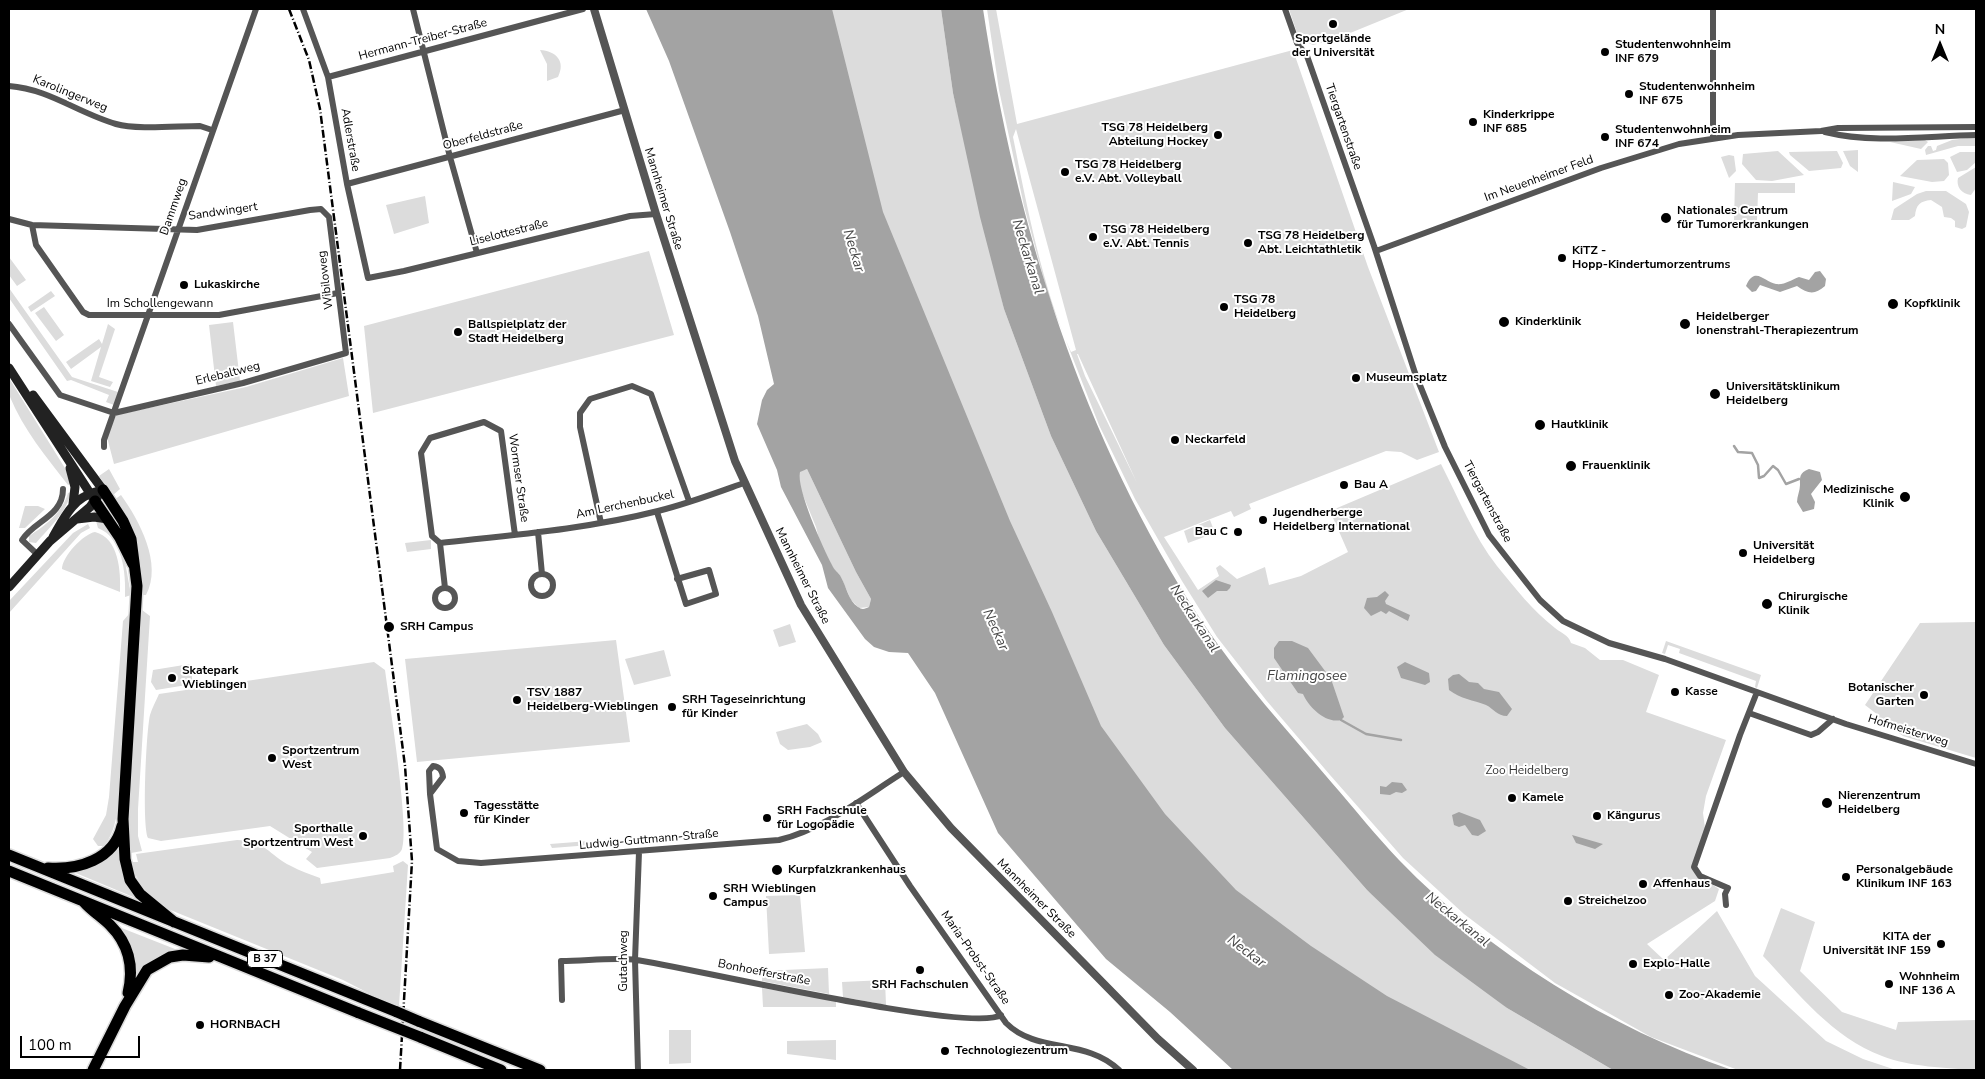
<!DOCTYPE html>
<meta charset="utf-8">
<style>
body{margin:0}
#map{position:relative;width:1985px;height:1079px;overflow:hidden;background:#fff;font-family:"Nunito Sans",sans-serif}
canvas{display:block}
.frame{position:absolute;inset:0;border:10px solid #000;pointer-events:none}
.north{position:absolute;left:1915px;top:20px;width:50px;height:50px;-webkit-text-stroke:4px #fff;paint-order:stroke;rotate:0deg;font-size:14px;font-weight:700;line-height:20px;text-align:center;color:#000}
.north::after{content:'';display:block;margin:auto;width:18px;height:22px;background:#000;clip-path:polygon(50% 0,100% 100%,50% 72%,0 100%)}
.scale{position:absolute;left:20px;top:1036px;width:120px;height:22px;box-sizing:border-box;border:2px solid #000;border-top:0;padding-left:6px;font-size:15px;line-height:18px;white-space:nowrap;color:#000;-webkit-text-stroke:4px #fff;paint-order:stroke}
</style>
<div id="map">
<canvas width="1985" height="1079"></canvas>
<div class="frame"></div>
<div class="north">N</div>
<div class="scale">100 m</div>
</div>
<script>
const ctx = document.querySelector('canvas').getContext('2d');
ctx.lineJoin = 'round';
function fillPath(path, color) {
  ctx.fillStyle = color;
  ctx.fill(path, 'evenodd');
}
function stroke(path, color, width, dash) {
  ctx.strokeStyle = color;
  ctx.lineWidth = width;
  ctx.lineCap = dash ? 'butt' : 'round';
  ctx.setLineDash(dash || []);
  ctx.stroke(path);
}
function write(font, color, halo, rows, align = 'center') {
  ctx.font = font + ' "Nunito Sans",sans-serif';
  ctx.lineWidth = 4;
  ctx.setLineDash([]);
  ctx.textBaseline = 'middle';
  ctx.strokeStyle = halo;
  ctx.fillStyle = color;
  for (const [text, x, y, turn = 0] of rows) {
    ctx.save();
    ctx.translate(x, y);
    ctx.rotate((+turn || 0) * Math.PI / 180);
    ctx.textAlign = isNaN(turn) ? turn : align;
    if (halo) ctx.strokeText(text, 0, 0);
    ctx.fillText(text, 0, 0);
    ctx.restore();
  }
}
fillPath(new Path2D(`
 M760,9H941L953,93L1004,309L1051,436L1096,531L1164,645L1225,728L1367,890L1507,1008L1613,1070H1339L1144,878Z
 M987,9H996L1017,124L1293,50L1368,267L1439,452L1417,460L1401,452L1386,451L1249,504L1251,509L1234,517L1231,511L1164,537L1198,590L1219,576L1216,568L1220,565L1237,579L1265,567L1269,585L1301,576L1348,552L1330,511L1441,464C1459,499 1473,535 1497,566C1515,588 1533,611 1555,628C1562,634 1568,634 1571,643L1585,648L1600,660H1623L1659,675L1646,712L1726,740L1706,796L1703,813L1705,828L1693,866L1700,876L1719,889L1715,901L1647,944L1664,960L1717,911L1755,976L1826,1041L1863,1059L1896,1070H1738L1651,1037L1555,983L1464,914L1403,858L1330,775L1266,700L1217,637L1182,581L1135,499L1099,425L1048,295L1024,206L999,90ZM1016,129L1076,350L1071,352C1042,287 1027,206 1013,137ZM1077,354H1078L1137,483L1085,376Z
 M1289,9H1409L1333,40L1313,45L1299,39Z
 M540,50C556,51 566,61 558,77L547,81V64Z
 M1976,137V146H1958L1926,155L1925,150L1928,146H1931L1933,151L1936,150L1937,146L1952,140Z
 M1925,140L1928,142L1921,149L1890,142Z
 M1858,150V172L1850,166L1843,151Z
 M1778,151L1804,175L1772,181L1756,180L1742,164L1743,154Z
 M1837,151L1843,163L1841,168L1809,171L1790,155L1789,152Z
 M1960,152H1976V162L1967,170L1957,172L1950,157Z
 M1729,155L1734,156L1736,171L1729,178L1721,157Z
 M1944,159L1948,163L1949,175L1944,181L1932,182L1900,176L1917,160Z
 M1976,167V188L1971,195C1961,194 1956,186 1958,178Z
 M1893,182L1915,187L1911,194L1892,201Z
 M1735,183H1795V193H1758L1757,220H1734Z
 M1926,191H1946L1966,204L1969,212L1966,227L1962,229L1955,227V221L1951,218L1944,217L1942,207L1931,200C1920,201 1916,205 1915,216L1909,220H1891L1894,209L1917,194Z
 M425,196L429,223L394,234L386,205Z
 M649,251L674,335L373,413L364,326Z
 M9,257L26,280L17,286L9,275Z
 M9,288L72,377L118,392L114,405L106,402L109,395L71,380L67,381L9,298Z
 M51,291L55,296L31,312L28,307Z
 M44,307L64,335L56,341L35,313Z
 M233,322L240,381L216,386L209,325Z
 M108,324L115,329L99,377L113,382L110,387L91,381L101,347L71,369L66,362L99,339L102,344Z
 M343,358L349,396L114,464L107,437L116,415L246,387Z
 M9,378L68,473L70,484L68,485C47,458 23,429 10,397C7,392 9,384 9,378Z
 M109,469L120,489L112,496L99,476Z
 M807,469L856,572L871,599L869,607L859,608L851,600L841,577L833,568L820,543L816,527L800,488L798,478L800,471Z
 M71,492C67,512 49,528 36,543L29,542V536C46,525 62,513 68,493Z
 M121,495C139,520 163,564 146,595H142L138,552L114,500Z
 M25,506H38L45,509L25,528H19Z
 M1210,520L1215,533L1188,543L1184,531Z
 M96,521L106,524L124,556L131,595L125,597C126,573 123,538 98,528Z
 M88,524L90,528L81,533L9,613V601L73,533Z
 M95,532C119,538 121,572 120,592L62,569C62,557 83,534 95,532Z
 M431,540V549L407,552L405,543Z
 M142,610L150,616L138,809V836L142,851L131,853L129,820Z
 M129,614L130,625L117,813C115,825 112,836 104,846H98L93,839L106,815L109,797L123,621Z
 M1976,622V758L1903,736L1880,720L1878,715L1865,705L1920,623Z
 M790,624L796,642L779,647L773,630Z
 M616,640L630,742L417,762L405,659Z
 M1666,641L1761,675L1757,688L1755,687L1756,681L1679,653L1680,649L1668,645L1665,654L1662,653Z
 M664,650L671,676L634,685L625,659Z
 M374,662L385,670C389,700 410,829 402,849C400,854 395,856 390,858L317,868L306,859L312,852L270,826L161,841L148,838C142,825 146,732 150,715C152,708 156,701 159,694Z
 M190,664L193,684L156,690L151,682L153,670Z
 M807,724L818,734L822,742L810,747L788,750L780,744L776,732Z
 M120,838L138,899L71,871Z
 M615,839L616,843L552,848L550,844Z
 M237,840C266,840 268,855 291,866C300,871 310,874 320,878L321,884L394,872L393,866L403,861L408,865L399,1006L374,996L343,980L163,907C147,893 137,883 131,862H138L136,854Z
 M800,895L805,952L769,954L766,896Z
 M1781,908L1815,922L1800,971L1842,1012L1896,1030L1898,1022L1976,1020V1070C1946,1068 1910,1067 1882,1056C1833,1038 1798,993 1763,956Z
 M114,925L180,951L152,960L135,977Z
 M828,968L829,994L762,981V971Z
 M885,980L886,1005L843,997L842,982Z
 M762,988L836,1001V1007H763Z
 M669,1030H691V1063L669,1064Z
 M836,1040V1060L787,1054V1041Z`), '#dcdcdc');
fillPath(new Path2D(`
 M646,9H832L883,212L1010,521L1052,612L1101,726L1165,814L1236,890L1311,946L1387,996L1530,1070H1233L1170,1012L1106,959L998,833L935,693L908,653L889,652L874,647L865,639L828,588L822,565L781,487L777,470L757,424L762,400L767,390L774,384L758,316L730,232L669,61ZM807,469L856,572L871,599L869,607C865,609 862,610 858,607C848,600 847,588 841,577C839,573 834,570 832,565C823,548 796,488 800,472Z
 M941,9H983C1016,226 1082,438 1203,623C1241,680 1288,731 1332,783C1354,808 1376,836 1399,860C1490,954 1609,1028 1732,1070H1613L1507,1008L1435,955L1367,890L1225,728L1164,645L1096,531L1051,436L1004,309L980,217L953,93Z
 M1820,271L1826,279L1825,286C1815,295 1808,294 1797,286L1780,292L1760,285L1756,291L1752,292L1746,286C1755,265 1765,283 1776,284C1785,285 1791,280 1799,277L1809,280L1815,272Z
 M1809,469L1820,472L1822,480L1811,494L1815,502L1814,509L1803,512L1797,502C1797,496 1800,491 1800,485C1800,477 1799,473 1809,469Z
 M1216,580L1231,585L1230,588L1227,591H1217L1208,598L1202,591Z
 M1385,591L1389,595L1385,601L1386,604L1410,615L1408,621L1389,611L1386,614L1381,611L1371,616L1364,608L1367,598L1377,597Z
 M1279,641H1292L1308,648L1331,679L1344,717L1341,720C1325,724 1308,706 1303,694L1298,693L1274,658V648Z
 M1405,662L1429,673L1430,682L1425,685L1401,678L1397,667Z
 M1459,674L1469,682L1478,683L1484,689L1499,692L1512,709L1507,716C1497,716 1494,709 1486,705C1473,700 1461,699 1449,690L1448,679L1453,675Z
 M1392,782L1402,783L1407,790L1402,793L1396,792L1390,795L1380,794V786L1386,787Z
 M1459,812L1480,820L1486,831L1478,836L1472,835L1465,825L1459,827L1454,825L1452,815Z
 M1572,835L1603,844L1595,849L1576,843Z`), '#a3a3a3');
stroke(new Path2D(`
 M1734,446L1738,452L1752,453L1758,465L1759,478L1764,476L1773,466L1778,470L1786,484L1799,479
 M1341,720L1366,734L1401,740`), '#a3a3a3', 2.5);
const trunk = new Path2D(`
 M103,490L123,521L131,539L137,586L123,819L125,859L130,880L140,894L174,922
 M95,501L120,538L133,564
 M9,855L397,1012
 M48,868C78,870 114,860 122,826
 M9,871L359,1013
 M84,902C92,911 102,917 110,925C129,944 134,968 128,993
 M418,1021L540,1070
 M420,1037L501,1070
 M93,1070L125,1006L147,970L170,957L183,955L209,957`);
stroke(trunk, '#dbdbdb', 14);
stroke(new Path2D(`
 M303,9L328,77L347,184L368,278L404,271L630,216L656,214
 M413,9L450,157L477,253
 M1285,9L1297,43L1307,56L1374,246L1415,373L1445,447L1489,535L1540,600L1563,621L1609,643L1665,659L1846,724L1976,764
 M1713,9V138
 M328,77L583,9
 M9,86C49,89 78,113 116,124C136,130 177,126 200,126L212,130
 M1825,132C1874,144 1926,136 1976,135
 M347,184L625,110
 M9,219L32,225L197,230L310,210L321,209L329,217L346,353L243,383L114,413
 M32,225L36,245L83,312L89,315H219L338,293
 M1376,251L1601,168L1679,144L1738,135L1821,131L1838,128L1976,127
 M9,324L60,395L114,413
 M104,447V440L256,9
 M657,512L686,604L716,594L709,570L677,579
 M601,523L580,427V413L590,399L632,386L651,394L689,501
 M538,532L542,574
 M440,543C512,535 587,529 658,511C687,504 716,493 744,483
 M440,543L432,536L421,453L430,438L484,422L501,431L515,535
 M440,543L445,588
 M38,555L22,540C34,521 63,516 63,489
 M531 585a11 11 0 1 1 22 0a11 11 0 1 1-22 0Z
 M435 598a10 10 0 1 1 20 0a10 10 0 1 1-20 0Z
 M1749,713L1811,735L1818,732L1833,719
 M430,794L429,771L433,766C440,767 442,770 443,777L430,794L437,849L458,861L481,863L779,840C826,828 864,797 904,772
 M856,803L910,886L1006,1023C1037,1054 1086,1038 1119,1070
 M1726,905L1725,894L1728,888L1700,876L1694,867L1740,735L1757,692
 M562,1000L561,961C586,961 613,957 637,960C690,968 972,1034 1001,1015
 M638,1070L635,960L639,852`), '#555', 6);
stroke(new Path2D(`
 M594,9L656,214L735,461L801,605L904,772L951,828L1158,1039L1193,1070`), '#555', 8);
stroke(new Path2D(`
 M9,368L95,501
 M33,395L103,490
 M70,468L75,487L73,504
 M77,519L94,517L108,519
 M53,537C64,518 73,498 95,492
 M9,587L50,541L90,507L98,496`), '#222', 9);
stroke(trunk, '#000', 11);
stroke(new Path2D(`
 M289,9L309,60L320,109L405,766L412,861L400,1070`), '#000', 2.5, [8, 2.5, 1, 2.5]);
const trunkBridge = new Path2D(`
 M397,1012L418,1021
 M359,1013L420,1037`);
stroke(trunkBridge, '#dbdbdb', 14, []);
stroke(trunkBridge, '#000', 11);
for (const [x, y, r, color] of [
 [1333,24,5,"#000"],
 [1605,52,5,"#000"],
 [1629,94,5,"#000"],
 [1473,122,5,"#000"],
 [1218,135,5,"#000"],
 [1605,137,5,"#000"],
 [1065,172,5,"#000"],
 [1666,218,6,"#000"],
 [1093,237,5,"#000"],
 [1248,243,5,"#000"],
 [1562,258,5,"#000"],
 [184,285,5,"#000"],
 [1893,304,6,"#000"],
 [1224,307,5,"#000"],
 [1504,322,6,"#000"],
 [1685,324,6,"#000"],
 [458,332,5,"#000"],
 [1356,378,5,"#000"],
 [1715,394,6,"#000"],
 [1540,425,6,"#000"],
 [1175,440,5,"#000"],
 [1571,466,6,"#000"],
 [1344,485,5,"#000"],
 [1905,497,6,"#000"],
 [1263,520,5,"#000"],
 [1238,532,5,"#000"],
 [1743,553,5,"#000"],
 [1767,604,6,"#000"],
 [389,627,6,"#000"],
 [172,678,5,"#000"],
 [1675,692,5,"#000"],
 [1924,695,5,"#000"],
 [517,700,5,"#000"],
 [672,707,5,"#000"],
 [272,758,5,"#000"],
 [1512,798,5,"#000"],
 [1827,803,6,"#000"],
 [464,813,5,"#000"],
 [1597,816,5,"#000"],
 [767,818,5,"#000"],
 [363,836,5,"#000"],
 [777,870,6,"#000"],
 [1846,877,5,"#000"],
 [1643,884,5,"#000"],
 [713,896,5,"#000"],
 [1568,901,5,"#000"],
 [1941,944,5,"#000"],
 [1633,964,5,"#000"],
 [920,970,5,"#000"],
 [1889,984,5,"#000"],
 [1669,995,5,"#000"],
 [200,1025,5,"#000"],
 [945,1051,5,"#000"]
]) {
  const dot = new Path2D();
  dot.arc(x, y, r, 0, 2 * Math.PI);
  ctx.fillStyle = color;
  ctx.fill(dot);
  stroke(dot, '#fff', 2);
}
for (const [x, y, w] of [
 [265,959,35]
]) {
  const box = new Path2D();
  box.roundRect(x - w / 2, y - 8.5, w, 17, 4);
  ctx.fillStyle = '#fff';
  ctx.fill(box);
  stroke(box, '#000', 1);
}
write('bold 11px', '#000', null, [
 ["B 37",265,959]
]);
write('bold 12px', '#000', '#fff', [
 ["Sportgelände",1333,39,"center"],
 ["der Universität",1333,53,"center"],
 ["Studentenwohnheim",1615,45],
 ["INF 679",1615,59],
 ["Studentenwohnheim",1639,87],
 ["INF 675",1639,101],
 ["Kinderkrippe",1483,115],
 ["INF 685",1483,129],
 ["TSG 78 Heidelberg",1208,128,"right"],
 ["Abteilung Hockey",1208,142,"right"],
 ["Studentenwohnheim",1615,130],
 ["INF 674",1615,144],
 ["TSG 78 Heidelberg",1075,165],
 ["e.V. Abt. Volleyball",1075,179],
 ["Nationales Centrum",1677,211],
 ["für Tumorerkrankungen",1677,225],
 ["TSG 78 Heidelberg",1103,230],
 ["e.V. Abt. Tennis",1103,244],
 ["TSG 78 Heidelberg",1258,236],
 ["Abt. Leichtathletik",1258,250],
 ["KiTZ -",1572,251],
 ["Hopp-Kindertumorzentrums",1572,265],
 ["Lukaskirche",194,285],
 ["TSG 78",1234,300],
 ["Heidelberg",1234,314],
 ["Kopfklinik",1904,304],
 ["Heidelberger",1696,317],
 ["Ionenstrahl-Therapiezentrum",1696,331],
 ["Kinderklinik",1515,322],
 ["Ballspielplatz der",468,325],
 ["Stadt Heidelberg",468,339],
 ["Museumsplatz",1366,378],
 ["Universitätsklinikum",1726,387],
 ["Heidelberg",1726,401],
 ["Hautklinik",1551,425],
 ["Neckarfeld",1185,440],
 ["Frauenklinik",1582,466],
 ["Bau A",1354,485],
 ["Medizinische",1894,490,"right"],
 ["Klinik",1894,504,"right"],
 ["Jugendherberge",1273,513],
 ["Heidelberg International",1273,527],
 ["Bau C",1228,532,"right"],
 ["Universität",1753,546],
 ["Heidelberg",1753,560],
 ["Chirurgische",1778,597],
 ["Klinik",1778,611],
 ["SRH Campus",400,627],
 ["Skatepark",182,671],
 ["Wieblingen",182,685],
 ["Botanischer",1914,688,"right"],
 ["Garten",1914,702,"right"],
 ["Kasse",1685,692],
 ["TSV 1887",527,693],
 ["Heidelberg-Wieblingen",527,707],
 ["SRH Tageseinrichtung",682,700],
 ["für Kinder",682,714],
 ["Sportzentrum",282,751],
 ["West",282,765],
 ["Nierenzentrum",1838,796],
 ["Heidelberg",1838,810],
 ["Kamele",1522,798],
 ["Tagesstätte",474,806],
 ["für Kinder",474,820],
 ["SRH Fachschule",777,811],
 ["für Logopädie",777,825],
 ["Kängurus",1607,816],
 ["Sporthalle",353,829,"right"],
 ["Sportzentrum West",353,843,"right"],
 ["Kurpfalzkrankenhaus",788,870],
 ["Personalgebäude",1856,870],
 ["Klinikum INF 163",1856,884],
 ["Affenhaus",1653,884],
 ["SRH Wieblingen",723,889],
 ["Campus",723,903],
 ["Streichelzoo",1578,901],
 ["KITA der",1931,937,"right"],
 ["Universität INF 159",1931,951,"right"],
 ["Explo-Halle",1643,964],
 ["Wohnheim",1899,977],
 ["INF 136 A",1899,991],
 ["SRH Fachschulen",920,985,"center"],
 ["Zoo-Akademie",1679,995],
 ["HORNBACH",210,1025],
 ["Technologiezentrum",955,1051]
], 'left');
write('12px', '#000', '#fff', [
 ["Hermann-Treiber-Straße",423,40,-15],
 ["Karolingerweg",70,94,22],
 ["Tiergartenstraße",1343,127,71],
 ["Oberfeldstraße",483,136,-15],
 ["Adlerstraße",350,140,80],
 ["Im Neuenheimer Feld",1539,179,-20],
 ["Mannheimer Straße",663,199,73],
 ["Dammweg",174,207,-71],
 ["Sandwingert",223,212,-8],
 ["Liselottestraße",509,233,-14],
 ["Wibiloweg",326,280,-97],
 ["Im Schollengewann",160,304],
 ["Erlebaltweg",228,374,-14],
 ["Wormser Straße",518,478,82],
 ["Tiergartenstraße",1487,502,62],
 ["Am Lerchenbuckel",625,505,-12],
 ["Mannheimer Straße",802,576,63],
 ["Hofmeisterweg",1908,731,17],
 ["Ludwig-Guttmann-Straße",649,840,-5],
 ["Mannheimer Straße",1036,899,45],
 ["Maria-Probst-Straße",975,958,55],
 ["Gutachweg",624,961,-90],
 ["Bonhoefferstraße",764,973,11]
]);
write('12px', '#333', '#fff', [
 ["Zoo Heidelberg",1527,771]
]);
write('italic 14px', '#444', '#fff', [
 ["Neckar",853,251,73],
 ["Neckarkanal",1027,257,73],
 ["Neckarkanal",1194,619,57],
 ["Neckar",995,630,66],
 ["Flamingosee",1307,677],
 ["Neckarkanal",1457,920,39],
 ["Neckar",1246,952,37]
]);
</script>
